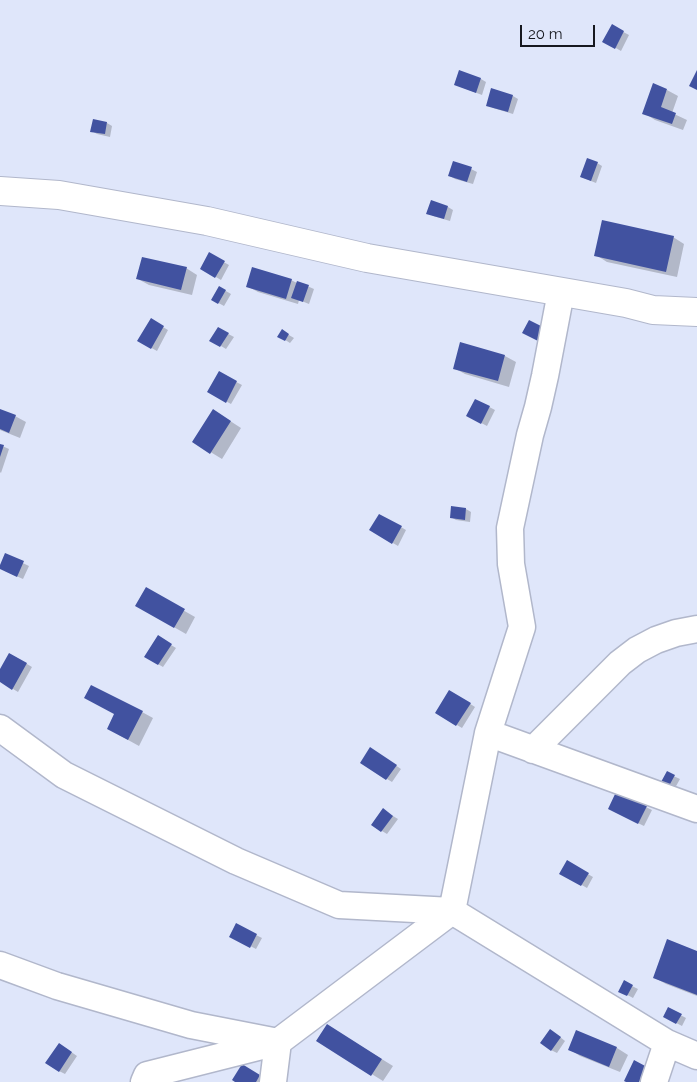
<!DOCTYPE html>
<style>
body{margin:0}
#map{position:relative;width:697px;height:1082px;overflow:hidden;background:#dfe6fa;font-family:Raleway,sans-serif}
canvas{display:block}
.scale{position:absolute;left:520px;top:25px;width:75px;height:22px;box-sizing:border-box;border:2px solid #16181f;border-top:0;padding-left:6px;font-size:15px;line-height:18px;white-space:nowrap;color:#16181f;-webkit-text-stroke:4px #dfe6fa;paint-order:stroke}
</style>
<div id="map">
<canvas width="697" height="1082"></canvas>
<div class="scale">20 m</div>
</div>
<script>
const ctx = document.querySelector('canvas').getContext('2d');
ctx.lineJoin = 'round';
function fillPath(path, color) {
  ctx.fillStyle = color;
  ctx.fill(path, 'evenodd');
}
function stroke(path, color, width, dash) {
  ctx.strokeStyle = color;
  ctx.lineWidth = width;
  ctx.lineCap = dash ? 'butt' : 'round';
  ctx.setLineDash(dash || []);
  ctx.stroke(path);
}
fillPath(new Path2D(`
 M612,26L629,35L621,51L604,41Z
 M460,72L481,79L486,82L482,95L461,87Z
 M492,89L513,96L518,99L513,114L493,108L488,105Z
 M667,90L678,96L672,113L687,120L683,130L655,120L644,113Z
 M107,123L112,126L110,137L97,134L92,131Z
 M597,163L602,166L596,183L581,177Z
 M471,169L477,172L473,184L455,179L450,176Z
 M431,202L448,207L453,210L450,221L433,216L428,213Z
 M673,237L684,244L677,277L607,262L596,255Z
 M209,254L229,265L221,280L201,268Z
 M186,268L197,275L192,295L149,285L138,279Z
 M291,280L297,283L298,282L314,289L309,304L299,300L298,304L258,292L247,286Z
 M219,287L231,294L224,306L213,300Z
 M151,320L168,330L157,351L139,341Z
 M219,329L234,337L226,349L211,340Z
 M282,331L294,338L290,343L279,336Z
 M505,356L516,362L509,387L465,374L454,368Z
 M219,373L242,385L231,404L209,392Z
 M476,400L495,410L487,426L468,416Z
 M0,410L15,416L26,422L20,438L0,430Z
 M224,417L241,428L222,459L194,442Z
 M0,445L9,449L1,473L0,472Z
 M466,509L471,512L470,522L456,520L451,517Z
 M380,515L406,530L398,546L371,530Z
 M6,555L29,566L23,579L5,571Z
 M146,589L195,617L186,634L137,606Z
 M158,637L176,648L163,667L146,657Z
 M10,654L32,667L18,692L0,681V671Z
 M450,691L475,707L462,728L437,713Z
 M142,712L153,718L139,746L119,735L116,714Z
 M376,752L401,769L392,782L361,763Z
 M667,773L680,779L675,788L663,781Z
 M617,793L652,810L644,826L615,812Z
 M388,813L398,819L387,834L372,825Z
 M567,862L593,877L587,888L561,873Z
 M236,925L262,938L256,949L231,936Z
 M697,952V996L666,984L655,978Z
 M624,982L638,989L633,998L620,991Z
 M669,1009L686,1018L682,1026L665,1017Z
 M338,1032L393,1066L383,1081L318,1041Z
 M577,1032L617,1048L628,1055L620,1072L580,1056L569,1049Z
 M555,1033L565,1041L557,1053L551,1050Z
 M64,1047L77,1056L65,1074L59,1071Z
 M243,1066L265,1079L263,1082H237Z`), '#0003');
fillPath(new Path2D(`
 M612,24L624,31L615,49L602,42Z
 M459,70L481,78L476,93L454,85Z
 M697,70V90L689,86Z
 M653,83L667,89L661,107L676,113L672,124L642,114Z
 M491,88L513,95L508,112L486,106Z
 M93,119L107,122L105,134L90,132Z
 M587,158L598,162L591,181L580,177Z
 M453,161L472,167L467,182L448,176Z
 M431,200L448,206L444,219L426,214Z
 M602,220L674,236L666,272L594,256Z
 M209,252L225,261L215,278L200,269Z
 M142,257L187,267L181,290L136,279Z
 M252,267L292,279L286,299L246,287Z
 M297,281L309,285L303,302L291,298Z
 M219,286L226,290L218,304L211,300Z
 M151,318L164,326L151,349L137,341Z
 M529,320L545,328L538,341L522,333Z
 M218,327L229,333L220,347L209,341Z
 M282,329L289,334L285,341L277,337Z
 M460,342L505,355L498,381L453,369Z
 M219,371L237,381L226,403L207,392Z
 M475,399L490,406L481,424L466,416Z
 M0,409L16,415L9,433L0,429Z
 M213,409L231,421L210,454L192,442Z
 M0,444L4,445L0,457Z
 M451,506L466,508L465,520L450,518Z
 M379,514L402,526L392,544L369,530Z
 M5,553L24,561L17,577L0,569V565Z
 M146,587L185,609L174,628L135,606Z
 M158,635L172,644L158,665L144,657Z
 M9,653L27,663L12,690L0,682V669Z
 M91,685L143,711L128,740L107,729L114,714L84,698Z
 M449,690L471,703L456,726L435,713Z
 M370,747L397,765L386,780L360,763Z
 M667,771L675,775L669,786L661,782Z
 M616,792L647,806L638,824L608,809Z
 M383,808L393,816L381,832L371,825Z
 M567,860L589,873L581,886L559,874Z
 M236,923L257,934L250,948L229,937Z
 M667,939L697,951V995L653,978Z
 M624,980L633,985L627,996L618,992Z
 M668,1007L682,1014L676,1024L663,1017Z
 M327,1024L382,1059L371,1076L316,1041Z
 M550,1029L561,1037L551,1051L540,1043Z
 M576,1030L617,1047L609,1067L568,1050Z
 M59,1043L72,1052L59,1072L45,1063Z
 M634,1060L647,1067L639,1082H626L624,1081Z
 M242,1064L260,1075L256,1082H235L232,1080Z`), '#4152a0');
const minor = new Path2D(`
 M0,728L64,775L236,861L339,905L452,911L667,1043L697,1056
 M488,733L697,809
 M533,750L620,663L637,650L656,640L676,633L697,629
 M0,965L57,986L191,1025L278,1042L273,1082
 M144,1082L147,1075L278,1042L452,911L488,733L522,627L511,564L510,528L530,435L538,407L545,376L561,292
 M654,1082L667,1043`);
const trunk = new Path2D(`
 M0,191L59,195L207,221L367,258L626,303L653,310L697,312`);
stroke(minor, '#b1b7cb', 29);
stroke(trunk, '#b1b7cb', 30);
stroke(minor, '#fff', 26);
stroke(trunk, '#fff', 28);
</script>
